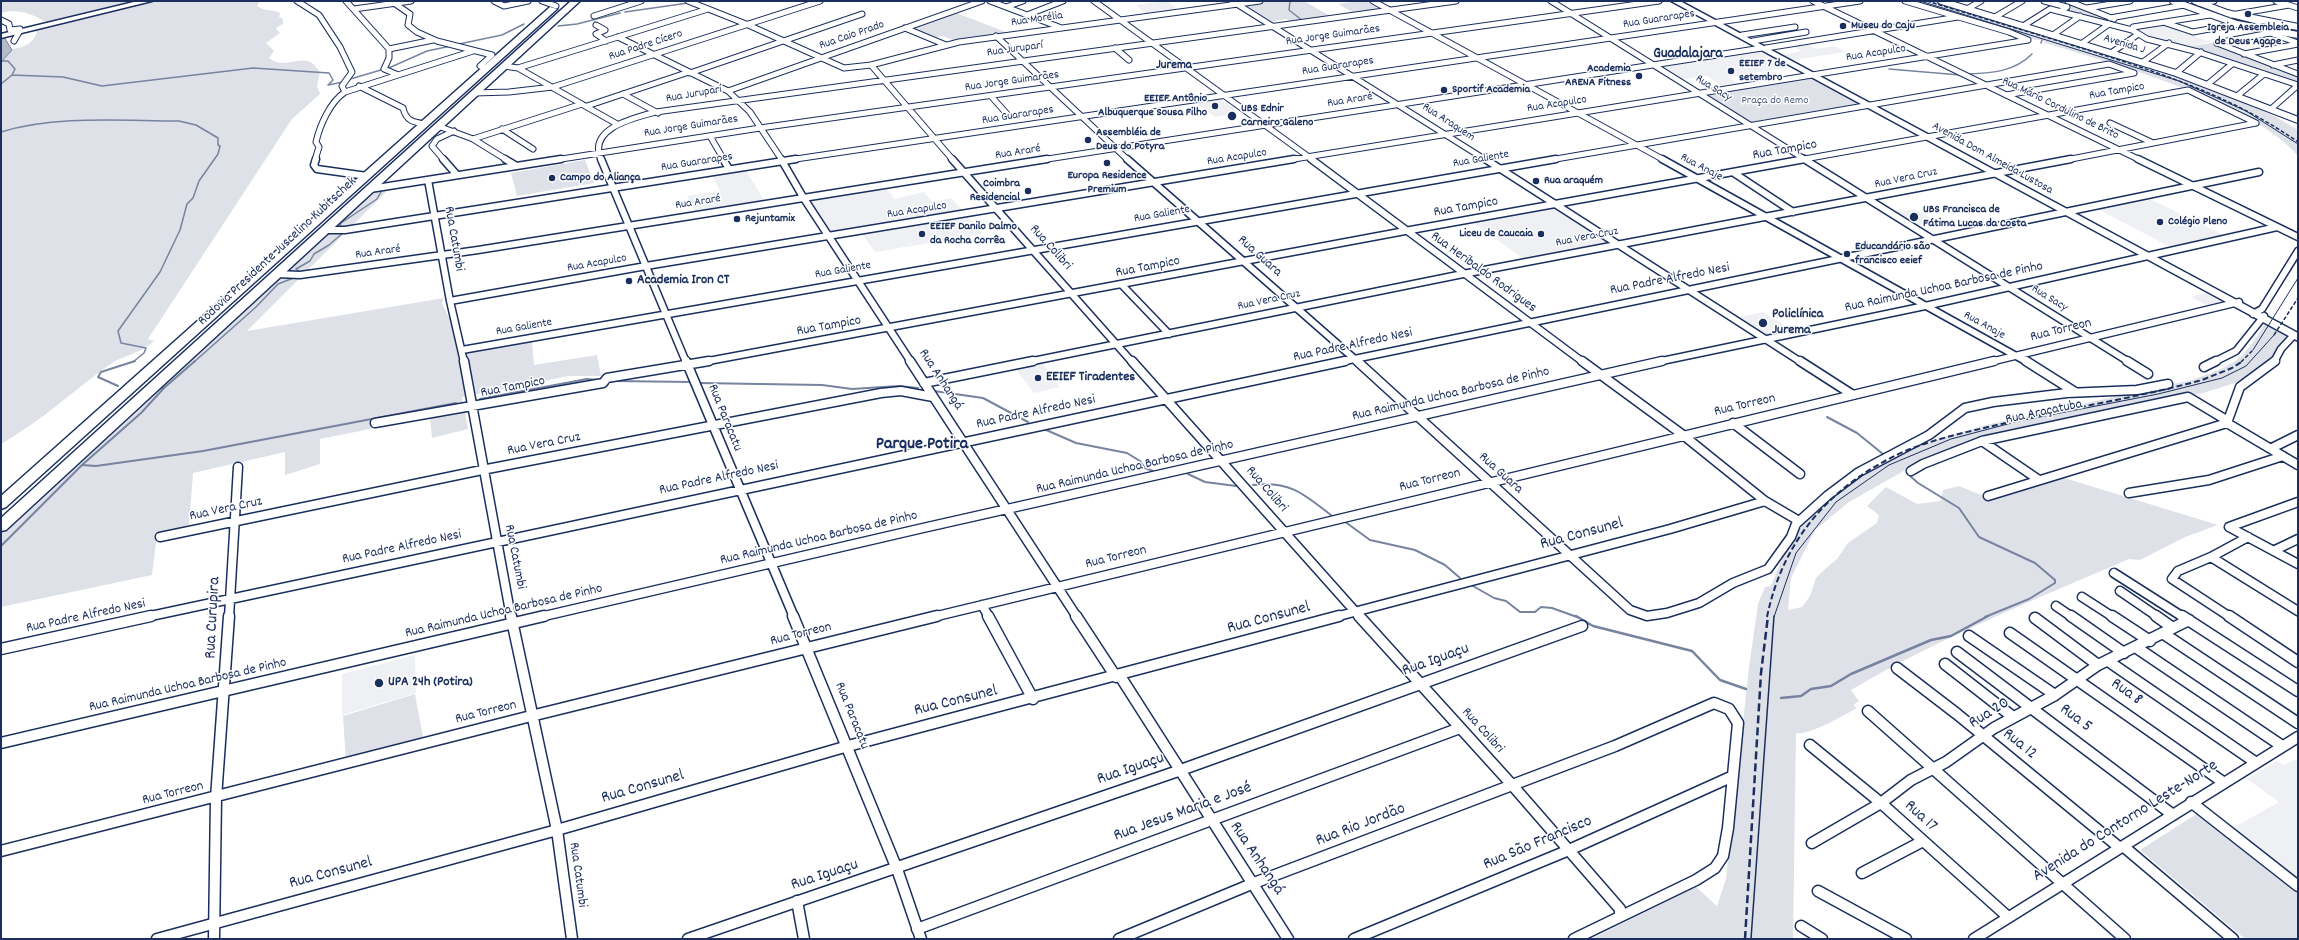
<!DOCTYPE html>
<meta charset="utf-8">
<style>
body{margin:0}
#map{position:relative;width:2299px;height:940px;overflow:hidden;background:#fff;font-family:Dekko,sans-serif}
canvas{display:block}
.frame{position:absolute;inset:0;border:2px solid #1b2f5e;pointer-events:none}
</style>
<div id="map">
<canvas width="2299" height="940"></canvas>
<div class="frame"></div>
</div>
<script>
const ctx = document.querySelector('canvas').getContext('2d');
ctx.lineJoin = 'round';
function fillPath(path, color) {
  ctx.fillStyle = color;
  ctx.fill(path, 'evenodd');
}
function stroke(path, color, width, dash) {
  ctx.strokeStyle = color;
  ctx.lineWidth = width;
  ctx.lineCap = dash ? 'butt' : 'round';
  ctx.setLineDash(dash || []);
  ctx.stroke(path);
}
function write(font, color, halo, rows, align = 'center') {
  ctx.font = font + ' Dekko,sans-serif';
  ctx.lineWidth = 3;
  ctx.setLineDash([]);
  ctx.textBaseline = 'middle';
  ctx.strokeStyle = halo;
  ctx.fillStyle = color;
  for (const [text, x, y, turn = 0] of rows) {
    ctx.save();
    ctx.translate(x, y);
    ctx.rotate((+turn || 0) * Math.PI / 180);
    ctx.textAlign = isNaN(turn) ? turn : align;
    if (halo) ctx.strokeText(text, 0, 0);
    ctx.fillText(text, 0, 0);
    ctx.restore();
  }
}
fillPath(new Path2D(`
 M1167,1L1180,11L1148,15L1135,5Z
 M2166,25L2210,42L2185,47L2141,35L2133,29Z
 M1805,43L1816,49L1834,46L1846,52L1793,60L1782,55L1802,51L1791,45Z
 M1758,50L1792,67L1728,77L1740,85L1724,88L1707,76L1681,80L1659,66Z
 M1219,98L1236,110L1230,112L1232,114L1215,117L1195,102Z
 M746,170L765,202L696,213L687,196L720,191L712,175Z
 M887,188L894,199L924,192L932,202L951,198L964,212L831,233L809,200Z
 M2148,198L2224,235L2170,247L2098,209Z
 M1554,208L1610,244L1524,259L1472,222Z
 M1915,209L1935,221L1914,226L1894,213Z
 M967,216L982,234L875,252L862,234Z
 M2205,293L2220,301V302L2206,305L2191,297Z
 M1763,312L1777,321L1790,329L1768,334L1762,333L1739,317Z
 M1042,363L1060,387L1034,393L1015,368Z
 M415,655L416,693L342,715V674Z
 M2298,758V880L2231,829L2279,802L2247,779L2277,761L2284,765Z`), '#eff0f4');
fillPath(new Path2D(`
 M1,1H133L46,22C33,14 17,8 1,13Z
 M153,1H260L257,6C265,12 273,9 280,13L279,17L283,19V24L276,28L280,33L266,43L274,51L269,58C282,70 301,55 312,63C315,65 317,69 320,72L317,86L320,94L292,119L148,339L154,341C143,353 123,355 109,365C73,391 40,422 1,444V62L11,49C23,48 32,44 37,33L34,30Z
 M1270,1H1304L1332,17L1291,22L1286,19L1271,22L1243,5Z
 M1359,1H1369L1384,9L1354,13L1338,4Z
 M1907,1H1921L1943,7L1925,1H1934L2201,83L2276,117L2298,130V156C2277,132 2249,118 2220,104C2164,78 2105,61 2045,43L2043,40H2036L1982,24L1980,19L1964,18Z
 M2045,1H2065L2129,27L2064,12L2069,8Z
 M954,12L1008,33L956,41L942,36L935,38L910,28Z
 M2212,43L2298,76V82L2185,47Z
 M1813,77L1860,103L1859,105L1769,120L1766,119L1752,123L1705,94L1712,95L1725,93L1722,91Z
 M585,160L594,183L517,196L511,173Z
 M390,188L247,331L444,298L442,303L465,351L532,341L534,365L597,355L601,376H569L462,397L468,429L432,438L430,417L320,439V464L285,475V452L193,473L189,525L157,534L152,575L1,607V531L373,191Z
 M2265,324L2287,336L2266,365L2235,383L2203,393L2037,426L1909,468L1849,502L1815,530L1791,578L1788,610L1802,607L1810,596L1816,578L1824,570L1837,559L1848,543L1877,523L1879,515L1867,506L1886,487L1917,504L1941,501L1943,490L1959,486L1991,499L2061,477L2218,525L2185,537L2140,560L2129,559C2034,600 1939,638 1851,690L1859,701L1853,705L1857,708C1842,716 1811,735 1796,733L1793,939H1591L1696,887L1717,906L1726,879L1749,667L1758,604L1765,587L1771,586L1786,549L1806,519L1842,485L1912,447L1986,425L2192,380C2236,364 2240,363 2265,324Z
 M415,694L424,742L346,762L343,716Z
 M2198,813L2298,893V939H2245L2140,850Z`), '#dee1e7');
const water = new Path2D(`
 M1,32L12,50L1,62Z`);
fillPath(water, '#b5bbca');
stroke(water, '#77839f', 1);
stroke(new Path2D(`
 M1290,1L1289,10L1303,21
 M625,12L688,3
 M558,26L577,24L620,13
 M2041,43L2042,40
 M459,44L502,35L524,24
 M1,61H8L15,69L12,75L1,84
 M1889,69L1960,75
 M1968,74C1992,73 2014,72 2032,54
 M12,75L63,77L102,86L253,68L329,73L333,80L328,85L343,82
 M347,80L391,67L427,51L451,46
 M1,132C56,115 122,121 179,121L196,125L218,138V145L220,146L218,154L199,181L193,198L187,204L180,230L160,272L118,331L121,343L146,348L144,353L133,362
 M339,228L341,223L377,199L382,190
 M300,272L296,269L310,261L314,254L329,245L344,232
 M194,362L256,307L278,284L296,277`), '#77839f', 1.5);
stroke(new Path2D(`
 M614,381L691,382
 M698,383L822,385L852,389L899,386L918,388
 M118,386L98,377L101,372L135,361
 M158,388H164L141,413L82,465L96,466L203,451L456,403
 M164,388L195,361
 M934,391L983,398L1028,422
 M480,399L587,379L598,380
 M1827,417L1857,433L1883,454
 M1044,429L1076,443L1127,453L1140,461L1145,468L1153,471
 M1188,474L1205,482L1236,486
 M1908,474L1918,483L1959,508L1979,537L2035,563L2055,580V583L2029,599L1985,617
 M1253,485C1291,481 1304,494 1332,516
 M1344,521L1370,540L1415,550L1445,565L1460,578
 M1,546L82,465
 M1473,586L1494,598L1506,601L1520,612H1535L1541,607L1552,608L1577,617`), '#77839f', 2);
stroke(new Path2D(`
 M1576,616L1593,626L1692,651L1720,680L1746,689
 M1781,698L1801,696L1811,689L1831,686L1851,674L1931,640L1951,636L1988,616`), '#77839f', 2.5);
const minorFar3 = new Path2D(`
 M297,1L319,15L340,47L352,72L342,86L345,92C330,102 320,125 316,142L319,147L315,160
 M346,1L389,49V58L384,69L396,74
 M494,1L504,6L528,1
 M542,1L556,6
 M688,1L746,24L844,68L871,65L959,42L1260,1
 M990,1L1059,27
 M1094,1L1313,160
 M1232,1L1486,160
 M1373,1L1664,160
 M1551,1L1806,160
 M1813,1L2140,160
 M1905,1L2009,32L2028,40
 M2044,1L2067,7L2061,11
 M2068,1L2114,19
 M2276,1L2298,8
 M394,3L410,14L408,25L417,32L437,41L492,55L480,66L487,68
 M2199,3L2214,1
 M1006,7L1023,1
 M2087,8L2130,1
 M354,9L411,1
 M1967,9L1981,1
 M1027,15L1063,1
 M2231,15L2289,5
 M594,16L641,1
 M1995,17L2022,1
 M2110,18L2184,5
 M1,20L9,24L10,30L20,29
 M2166,23L2193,32L2237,24
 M596,25L605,30L596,34L606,41
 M2023,26L2050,9L2132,30
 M905,28L946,45
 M2132,30L2147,39L2198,52L2298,85
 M2132,30L2133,27L2210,15
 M2270,33L2298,43
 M1742,35L1795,27
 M2053,35L2080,16
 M996,36L1128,160
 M618,37L728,91L750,112L782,160
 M14,41L19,32
 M1753,41L1806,32
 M2217,43L2298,74
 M2217,43L2270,33L2271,30
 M2081,44L2109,24
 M1115,48L1129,60
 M1766,48L1958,17
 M389,49L433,40
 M2111,53L2137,35
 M2244,54L2298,44
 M2143,62L2169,43
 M871,65L953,160
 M2273,65L2298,60
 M504,66L518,68L708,9
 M518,68L617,124
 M690,73L862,14
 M2176,73L2201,52
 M2208,84L2232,64
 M359,86L403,108C406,121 413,122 425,124
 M728,91L982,1
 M345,92L473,51
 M474,93L509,92L553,87L820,1
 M623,94L658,113
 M2006,95L2134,73
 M991,96L1007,114
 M2237,96L2264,74
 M587,106L689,72
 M2271,109L2298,85
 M2110,123L2153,143
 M438,126L473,139L507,160
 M502,129L533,149
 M710,136L724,160
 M473,139L582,104
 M444,160L432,146L437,139L454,131
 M555,160L760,128L1659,1
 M601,160C587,128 634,118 656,112L1456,1
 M789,160L1860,1
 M1041,160L1762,48
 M1288,160L2028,40
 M1550,160L2109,64L2134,73
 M1799,160L2188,90L2256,123
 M2066,160L2256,123`);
const minorFar2 = new Path2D(`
 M316,159L314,165L317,169L367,176
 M443,159L457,175
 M505,159L515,165
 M601,159L686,362
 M723,159L729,169
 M781,159L803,197L911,362
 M952,159L1132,362
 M1127,159L1358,362
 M1311,159L1583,362
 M1485,159L1801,362
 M1662,159L2027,362
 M1804,159L2129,362
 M2138,159L2298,237
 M1734,173L1793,212
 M428,180L450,301L464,362
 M370,189L561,159
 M325,230H345L796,159
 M277,274L300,275L478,250L1047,159
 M1122,285L1169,334
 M450,301L646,266L1294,159
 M2253,314L2262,309L2298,251
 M462,350L1556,159
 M703,362L1405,231L1805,159
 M1028,362L1463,274L2071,159
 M1340,362L2259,172
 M1657,362L1925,306L2277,227
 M1990,362L2239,302
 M2214,362L2236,351L2264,316
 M2274,362L2281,349L2293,336`);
const minorFar1 = new Path2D(`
 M464,361L511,617
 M686,361L794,617
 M910,361L1077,617
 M1132,361L1360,617
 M1357,361L1630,610L1647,616L1667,613L1699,603L1733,583L1768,569L1791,537L1796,524L1827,496L1859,472L1929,435L1965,408L1993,402L2067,393L2137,390L2168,384
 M1582,361L1683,435L1765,501L1799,521
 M1800,361L1853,395
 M2026,361L2075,392
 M2127,361L2148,374
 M2204,367L2216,361
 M924,383L1033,361
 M375,423L603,383L607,378L709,361
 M1733,423L1800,474
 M2227,423L2240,387L2275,361
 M1982,441L2039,480
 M2272,448L2298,435
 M1911,471L1923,464L1982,441L2188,397L2228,421
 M2129,493L2209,480L2283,456
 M1988,496L2227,423L2298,465
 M2298,502L2229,527L2298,564
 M160,537L482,470L881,393L901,391L933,397
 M2275,550L2298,539
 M2211,557L2298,611
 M2114,573L2183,617
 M2120,591L2158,617
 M2082,597L2113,617
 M982,605L989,617
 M2056,606L2072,617
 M146,617L1345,361
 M229,617L238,467
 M540,617L923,528L1662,361
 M933,617L1994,361
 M1335,617L1670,529L1765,501
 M2230,617L2172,579L2178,571L2211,557L2248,537`);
const minor = new Path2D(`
 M511,616L557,830L572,939
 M793,616L897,869L921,939
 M988,616L1033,699
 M1076,616L1116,677
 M1359,616L1513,786L1620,909V916
 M2071,616L2124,653
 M2112,616L2150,641
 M2156,616L2173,628
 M2182,616L2298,691
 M2229,616L2298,662
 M2035,618L2098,665
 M2010,633L2223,782
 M2164,634L2298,723
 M1969,636L2055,695
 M2137,648L2282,746
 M1,649L151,616
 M1957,652L2173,815
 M2108,661L2255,762
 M1945,664L2013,717
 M1897,668L1957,714L2120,848
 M1120,676L1288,939
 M1868,711L2125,939
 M1,743L544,616
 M1810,745L1881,803L2007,916
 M2191,802L2298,886
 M1812,843L1881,803L1911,780L1946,762L1994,728L2055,695L2098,665L2189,620
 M2123,846L2233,939
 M1,851L531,716L937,616
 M1862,873L1923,841
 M1818,891L1906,939
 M797,901L804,939
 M1801,926L1822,939
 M917,929L1460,728
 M157,939L557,830L848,746L1339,616
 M214,939L216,798L229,616
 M688,939L1178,771L1582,626
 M1119,939L1254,883L1615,746L1714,703L1729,709L1738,723L1728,828L1723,856L1715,868L1696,880L1574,939
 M1354,939L1569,850L1733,776
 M1974,939L2298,737`);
const tertiary = new Path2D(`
 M1941,1L2176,73L2298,120
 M2173,1L2237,24L2298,35
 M2195,1L2227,13L2259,21
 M2253,18L2298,27`);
const primary = new Path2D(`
 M1671,1H1680L2298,333V341Z`);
const trunk = new Path2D(`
 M138,1H152L1,38V34Z
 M571,1H580L6,530L1,531V518Z
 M550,7L557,9L6,507L1,509V496Z`);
stroke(minorFar3, '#1b2f5e', 7);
stroke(minorFar2, '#1b2f5e', 9);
stroke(minorFar1, '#1b2f5e', 11);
stroke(minor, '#1b2f5e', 13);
stroke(tertiary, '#1b2f5e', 8);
stroke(primary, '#1b2f5e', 3);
stroke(trunk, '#1b2f5e', 3);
stroke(minorFar3, '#fff', 5);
stroke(minorFar2, '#fff', 6);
stroke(minorFar1, '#fff', 8);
stroke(minor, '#fff', 10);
stroke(tertiary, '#fff', 6);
fillPath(primary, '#fff');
fillPath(trunk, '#fff');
stroke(new Path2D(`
 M1920,1L2179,81L2246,111L2298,144
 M2253,350L2298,278
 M1774,617L1796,553L1836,502L1889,465L1951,439L2019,421L2158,394L2222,378L2246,366L2274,335`), '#1b2f5e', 1);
stroke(new Path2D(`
 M1751,939L1774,616`), '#1b2f5e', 1.5);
stroke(new Path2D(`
 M1927,1C1978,17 2030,32 2081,48C2158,72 2232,96 2298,142
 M2274,335L2298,298
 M2241,362L2253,350`), '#1b2f5e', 1.5, [4, 2]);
stroke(new Path2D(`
 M1767,617C1783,539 1831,485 1903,452C1938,437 1977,430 2014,421C2076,407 2140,397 2202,380L2232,368L2243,361`), '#1b2f5e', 2, [6, 3]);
stroke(new Path2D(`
 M1745,939L1761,673L1768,616`), '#1b2f5e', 2.5, [8, 4]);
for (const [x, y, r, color] of [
 [2248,14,4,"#1b2f5e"],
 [1843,26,4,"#1b2f5e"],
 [1731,71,4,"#1b2f5e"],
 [1639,76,4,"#1b2f5e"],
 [1444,90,4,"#1b2f5e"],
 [1215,106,4,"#1b2f5e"],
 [1232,116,5,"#1b2f5e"],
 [1088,140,4,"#1b2f5e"],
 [1107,163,4,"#1b2f5e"],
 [552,178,4,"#1b2f5e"],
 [1536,181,4,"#1b2f5e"],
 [1028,191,4,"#1b2f5e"],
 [1914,217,5,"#1b2f5e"],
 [737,219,4,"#1b2f5e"],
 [2160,222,4,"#1b2f5e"],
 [922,234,4,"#1b2f5e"],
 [1541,234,4,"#1b2f5e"],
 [1847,254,4,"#1b2f5e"],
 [629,281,4,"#1b2f5e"],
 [1763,323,5,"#1b2f5e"],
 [1038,378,4,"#1b2f5e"],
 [379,683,5,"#1b2f5e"]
]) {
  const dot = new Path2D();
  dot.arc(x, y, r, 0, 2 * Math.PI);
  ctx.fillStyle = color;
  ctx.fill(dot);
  stroke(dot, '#fff', 1.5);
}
write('12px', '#1b2f5e', '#fff', [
 ["Rua Morélia",1037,20,-8],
 ["Rua Guararapes",1659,20,-9],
 ["Rua Caio Prado",852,36,-19],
 ["Rua Jorge Guimarães",1333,36,-8],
 ["Avenida J",2124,45,17],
 ["Rua Padre Cícero",646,46,-18],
 ["Rua Juruparí",1015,50,-8],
 ["Rua Acapulco",1876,54,-9],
 ["Rua Guararapes",1338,67,-9],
 ["Rua Jorge Guimarães",1012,82,-8],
 ["Rua Sacy",1713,89,32],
 ["Rua Tampico",2117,92,-10],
 ["Rua Juruparí",694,95,-10],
 ["Rua Araré",1350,101,-9],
 ["Rua Acapulco",1557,105,-9],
 ["Rua Mário Cordulino de Brito",2060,109,26],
 ["Rua Guararapes",1018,116,-9],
 ["Rua Araquem",1448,123,33],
 ["Rua Jorge Guimarães",691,127,-9],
 ["Rua Araré",1018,153,-9],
 ["Rua Acapulco",1237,158,-9],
 ["Avenida Dom Almeida Lustosa",1992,159,29],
 ["Rua Galiente",1481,160,-10],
 ["Rua Guararapes",697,163,-9],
 ["Rua Anaje",1701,168,28],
 ["Rua Vera Cruz",1906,179,-12],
 ["Rua Araré",698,203,-9],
 ["Rua Acapulco",917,211,-9],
 ["Rua Galiente",1162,215,-10],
 ["Rua Vera Cruz",1587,238,-11],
 ["Rua Araré",378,253,-8],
 ["Rua Acapulco",597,264,-10],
 ["Rua Galiente",843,271,-10],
 ["Rua Sacy",2049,299,32],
 ["Rua Vera Cruz",1269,301,-12],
 ["Rua Anaje",1984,326,29],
 ["Rua Galiente",524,328,-10]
]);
write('bold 12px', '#1b2f5e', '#fff', [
 ["Museu do Caju",1851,26],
 ["Igreja Assembleia",2248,28,"center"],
 ["de Deus Agape",2248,42,"center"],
 ["EEIEF 7 de",1739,64],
 ["setembro",1739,78],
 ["Academia",1631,69,"right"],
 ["ARENA Fitness",1631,83,"right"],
 ["Sportif Academia",1452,90],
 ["EEIEF Antônio",1207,99,"right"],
 ["Albuquerque Sousa Filho",1207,113,"right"],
 ["UBS Ednir",1241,109],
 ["Carneiro Galeno",1241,123],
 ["Assembléia de",1096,133],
 ["Deus do Potyra",1096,147],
 ["Europa Residence",1107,176,"center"],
 ["Premium",1107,190,"center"],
 ["Campo do Aliança",560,178],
 ["Rua araquém",1544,181],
 ["Coimbra",1020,184,"right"],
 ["Residencial",1020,198,"right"],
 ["UBS Francisca de",1923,210],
 ["Fátima Lucas da Costa",1923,224],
 ["Rejuntamix",745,219],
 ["Colégio Pleno",2168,222],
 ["EEIEF Danilo Dalmo",930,227],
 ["da Rocha Corrêa",930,241],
 ["Liceu de Caucaia",1533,234,"right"],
 ["Educandário são",1855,247],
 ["francisco eeief",1855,261]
], 'left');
write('12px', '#4c5c80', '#fff', [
 ["Praça do Remo",1775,101]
]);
write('bold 13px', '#1b2f5e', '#fff', [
 ["Jurema",1174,66]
]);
write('14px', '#1b2f5e', '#fff', [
 ["Rua Tampico",1785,151,-10],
 ["Rua Tampico",1466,208,-10],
 ["Rua Catumbi",453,239,80],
 ["Rua Colibri",1050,248,48],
 ["Rodovia Presidente Juscelino Kubitschek",278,252,-43],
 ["Rua Guara",1259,257,42],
 ["Rua Tampico",1148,268,-11],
 ["Rua Heribaldo Rodrigues",1483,273,36],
 ["Rua Padre Alfredo Nesi",1670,280,-11],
 ["Rua Raimunda Uchoa Barbosa de Pinho",1944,288,-12],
 ["Rua Tampico",829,327,-10],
 ["Rua Torreon",2061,331,-14],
 ["Rua Padre Alfredo Nesi",1353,346,-12],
 ["Rua Anhangá",940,380,57],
 ["Rua Tampico",513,388,-11],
 ["Rua Raimunda Uchoa Barbosa de Pinho",1451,395,-13],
 ["Rua Torreon",1745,406,-13],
 ["Rua Padre Alfredo Nesi",1036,413,-12],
 ["Rua Araçatuba",2044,413,-12],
 ["Rua Paracatu",724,418,68],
 ["Rua Vera Cruz",544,445,-11],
 ["Rua Raimunda Uchoa Barbosa de Pinho",1135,468,-13],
 ["Rua Guara",1500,474,42],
 ["Rua Padre Alfredo Nesi",719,479,-12],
 ["Rua Torreon",1430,481,-14],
 ["Rua Colibri",1266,490,49],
 ["Rua Vera Cruz",226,510,-12],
 ["Rua Raimunda Uchoa Barbosa de Pinho",819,539,-13],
 ["Rua Padre Alfredo Nesi",402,548,-12],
 ["Rua Catumbi",514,557,79],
 ["Rua Torreon",1116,558,-14],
 ["Rua Raimunda Uchoa Barbosa de Pinho",504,612,-13],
 ["Rua Padre Alfredo Nesi",86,617,-12],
 ["Rua Torreon",801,635,-14],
 ["Rua Raimunda Uchoa Barbosa de Pinho",188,686,-13],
 ["Rua Torreon",486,713,-14],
 ["Rua Paracatu",851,716,68],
 ["Rua Colibri",1482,731,48],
 ["Rua Torreon",173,794,-14],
 ["Rua Catumbi",577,875,82]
]);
write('bold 14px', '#1b2f5e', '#fff', [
 ["Academia Iron CT",637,281],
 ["Policlínica",1772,315],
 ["Jurema",1772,331],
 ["EEIEF Tiradentes",1046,378],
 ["UPA 24h (Potira)",388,683]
], 'left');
write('bold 15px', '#1b2f5e', '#fff', [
 ["Guadalajara",1688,55]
]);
write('17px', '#1b2f5e', '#fff', [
 ["Rua Consunel",1582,535,-15],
 ["Rua Curupira",214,618,-87],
 ["Rua Consunel",1269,619,-15],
 ["Rua Iguaçu",1436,661,-20],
 ["Rua 8",2126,693,35],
 ["Rua Consunel",956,702,-14],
 ["Rua 20",1990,714,-32],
 ["Rua 5",2075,719,37],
 ["Rua 12",2019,745,39],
 ["Rua Iguaçu",1131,770,-19],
 ["Rua Consunel",643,788,-16],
 ["Rua Jesus Maria e José",1183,813,-20],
 ["Rua 17",1920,817,42],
 ["Avenida do Contorno Leste-Norte",2126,822,-32],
 ["Rua Rio Jordão",1361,826,-21],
 ["Rua São Francisco",1538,844,-23],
 ["Rua Anhangá",1256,859,56],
 ["Rua Consunel",331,874,-15],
 ["Rua Iguaçu",825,876,-18]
]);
write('bold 18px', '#1b2f5e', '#fff', [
 ["Parque Potira",922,446]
]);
</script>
